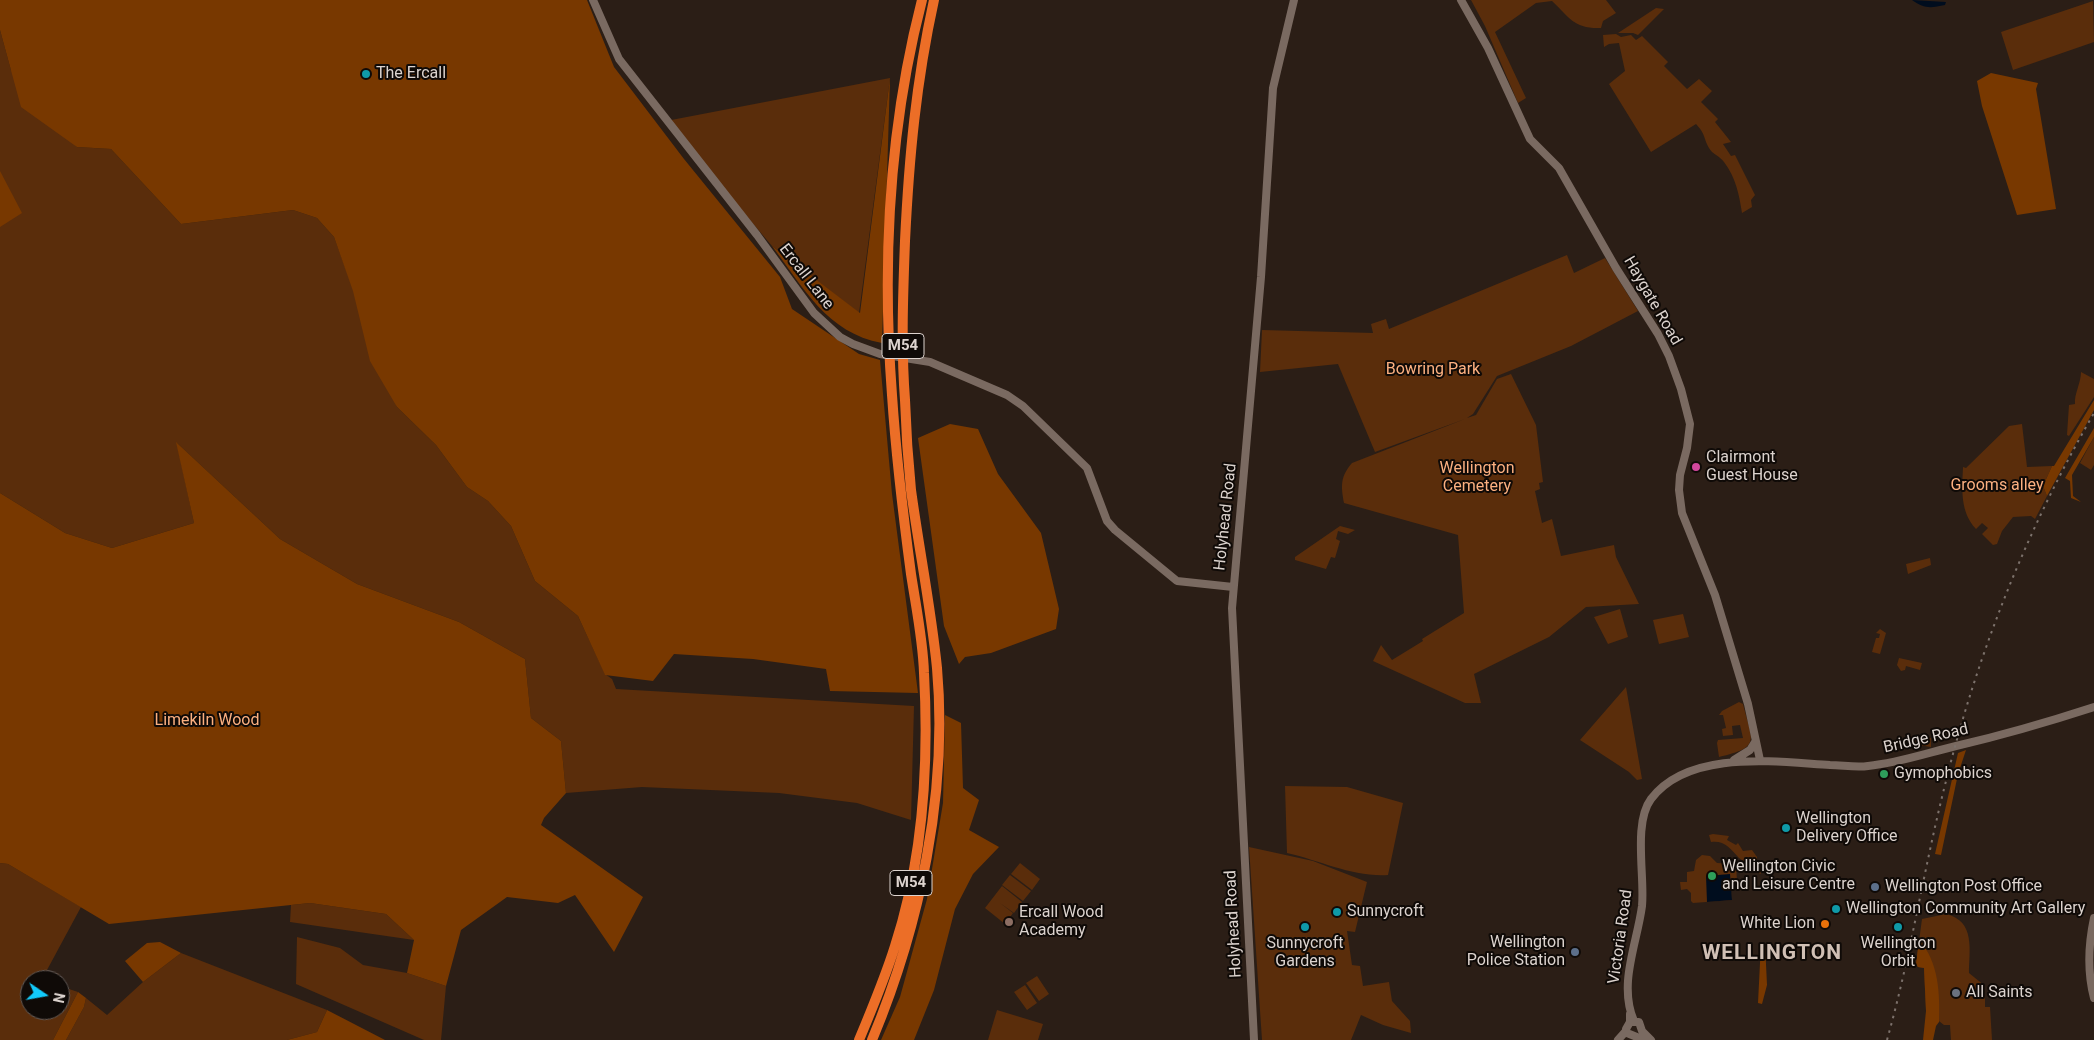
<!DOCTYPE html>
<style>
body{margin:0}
#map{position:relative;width:2094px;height:1040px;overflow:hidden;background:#2b1e16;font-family:Roboto,sans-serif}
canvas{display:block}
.north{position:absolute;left:20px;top:970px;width:50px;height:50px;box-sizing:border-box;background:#0f0a07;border:1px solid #615a57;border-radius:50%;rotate:102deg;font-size:14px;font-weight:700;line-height:20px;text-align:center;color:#dcd3ce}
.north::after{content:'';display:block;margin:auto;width:18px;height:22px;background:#12cafb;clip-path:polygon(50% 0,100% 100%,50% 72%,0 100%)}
</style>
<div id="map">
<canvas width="2094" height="1040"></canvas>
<div class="north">N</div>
</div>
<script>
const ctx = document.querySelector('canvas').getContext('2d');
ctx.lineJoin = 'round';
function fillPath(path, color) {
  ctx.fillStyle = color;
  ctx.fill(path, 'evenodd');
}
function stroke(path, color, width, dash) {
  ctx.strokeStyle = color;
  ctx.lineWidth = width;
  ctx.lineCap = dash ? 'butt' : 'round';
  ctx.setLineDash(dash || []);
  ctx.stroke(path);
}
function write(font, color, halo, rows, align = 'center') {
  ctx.font = font + ' Roboto,sans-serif';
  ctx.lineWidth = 4;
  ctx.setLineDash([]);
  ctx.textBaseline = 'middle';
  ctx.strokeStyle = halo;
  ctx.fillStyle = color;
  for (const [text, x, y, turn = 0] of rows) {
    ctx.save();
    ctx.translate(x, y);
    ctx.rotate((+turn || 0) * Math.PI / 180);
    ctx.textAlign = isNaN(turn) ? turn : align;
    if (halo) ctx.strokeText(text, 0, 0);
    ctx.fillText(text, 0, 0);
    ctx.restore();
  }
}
fillPath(new Path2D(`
 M1471,0H1606L1616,13L1603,21L1601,28C1574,29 1570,18 1552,1L1536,3L1495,32L1526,98L1518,103L1485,26Z
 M2093,1L2094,42L2013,70L2001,32Z
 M1656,8L1664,9L1638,35L1633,33H1618Z
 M0,30L11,70L77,147L111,149L181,224L293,210L317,218L334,237L397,407L436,445L467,487L488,501L511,526L535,581L578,616L605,674L612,679L616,689L914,706L911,820L857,803L779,793L642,787L566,793L561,741L531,718L525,659L459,622L357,584L280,539L177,443L194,523L112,548L65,533L0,493Z
 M1616,34L1621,37L1631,35L1636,40L1642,36L1668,62L1664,66L1687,89L1699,79L1712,91L1701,102L1718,119L1715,122L1731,142L1723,144L1731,156L1735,155L1755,195L1751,200L1752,207L1742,213C1739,194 1736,178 1724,162C1720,156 1712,154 1709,148C1703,137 1706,135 1696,124L1651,152L1609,84L1625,71L1619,43L1609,44L1604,47L1603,35Z
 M890,78L859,313L772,246L666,121Z
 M1567,255L1574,273L1605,258L1638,311L1571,346L1497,376L1473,414L1467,418L1476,415L1497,379L1511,374L1536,425L1543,482L1539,483L1540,489L1535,491L1542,523L1552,519L1561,556L1614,545L1616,557L1639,604L1586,607L1549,637L1474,674L1481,703H1465L1373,661L1381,645L1392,660L1423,641L1422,639L1464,613L1458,535L1344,503C1341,486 1340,477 1352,463L1465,419L1375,452L1338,364L1260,372L1262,330L1373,333L1371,324L1386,319L1389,329Z
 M2081,372L2094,379V397L2069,436L2067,435L2069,405L2075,404C2074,394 2081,383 2081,372Z
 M2022,424L2027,467L2052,466L2043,486L2047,496L2035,519L2031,516L2013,517L2002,531L1997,544L1993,545L1982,534L1988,528L1982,523L1976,529C1960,512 1962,489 1963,467L1966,468L2009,426Z
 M2094,437V465L2091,470L2080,463Z
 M1340,526L1355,530L1348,534L1338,531L1336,539L1340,541L1335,558L1331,557L1326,569L1295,560V557Z
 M1930,558L1931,565L1908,574L1906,564Z
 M1620,609L1628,637L1608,644L1594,617Z
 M1683,614L1689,637L1659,644L1653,620Z
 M1880,629L1886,633L1880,654L1872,652L1876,638H1879L1880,634L1876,633Z
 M1899,658L1922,663L1920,670L1906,666L1905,670L1901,671L1897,665Z
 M1626,687L1642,779L1637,780L1629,772L1580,740Z
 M1739,702L1743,704C1752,741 1762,747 1719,757L1717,743L1718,740L1743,738L1740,725L1732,726L1733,735L1723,736L1722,729L1726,728L1723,715H1719L1722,711Z
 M1909,735L1922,740L1924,737L1931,738V747L1913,744L1911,740L1913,738Z
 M1285,786L1347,787L1403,803L1388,875C1352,877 1322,861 1287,853Z
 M1713,834L1729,836L1727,840L1736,845L1738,843L1743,851L1752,850L1757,857V870H1760L1761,874C1755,872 1757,870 1753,866C1750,861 1743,862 1739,858C1730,848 1724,840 1711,842L1709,835Z
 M1249,847L1313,861L1367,882L1355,932L1347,931L1352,965L1360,966L1363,986L1389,982L1392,1001L1410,1021L1411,1033L1383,1025L1361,1015L1351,1040H1262Z
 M1702,855L1710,856L1717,863L1736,864L1737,881L1730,882L1732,900L1693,903L1691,901V893L1687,889L1681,890L1680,882H1687V872L1694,871L1696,860Z
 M0,863L8,864L81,907L47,970L59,974L56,980H30V1010H60V986L78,992L53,1040H0Z
 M1020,863L1040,879L1032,890L1011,874Z
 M1010,875L1031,891L1023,901L1002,885Z
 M1002,886L1022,902L1014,913L1000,903L1013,913L1005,924L985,908Z
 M310,903L386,914L414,940L290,922L291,905Z
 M1946,914C1976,921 1969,951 1969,973L1985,986V1007H1990L1992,1040H1951L1950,1025H1944L1926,1011L1924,968L1918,967L1916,964L1922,919Z
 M297,937L340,948L363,965L407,973L446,986L441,1040H424L296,984Z
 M181,953L327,1010L317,1032L287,1040H66L84,1007L86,998L107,1015L143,982Z
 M1037,976L1049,994L1039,1001L1026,983Z
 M1025,985L1037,1003L1027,1010L1014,992Z
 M997,1010L1043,1024L1038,1040H988Z`), '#5a2d0b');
fillPath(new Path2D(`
 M0,0H587L614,67L684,159L780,277L792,309L859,354L880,360L892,494L918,693L830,691L826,669L753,659L674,654L653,681L605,675L578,616L535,581L511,526L488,501L467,487L436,445L397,407L370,361L353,291L334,237L317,218L293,210L181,224L111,149L77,147L21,107L0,30Z
 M1991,73L2038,83L2036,89L2056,209L2017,215L1982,106L1977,81Z
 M890,78L882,343C827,333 803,287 772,246L860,313Z
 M0,171L22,213L0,227Z
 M2094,400V410L2047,496L2043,486L2052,466H2054Z
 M950,424L978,429L998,474L1041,533L1059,609L1056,629L991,653L965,657L959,664L944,626L918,438Z
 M2094,428V437L2072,475L2073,496L2081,502L2071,498L2070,481L2065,478Z
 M176,442L280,539L357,584L459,622L525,659L531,718L561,741L566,793L544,818L541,825L643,897L614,952L575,895L558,903L507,897L461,930L446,986L407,973L414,940L386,914L310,903L109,924L8,864L0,863V493L65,533L112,548L194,523Z
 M945,715L961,723L963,788L979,800L969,830L999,847L973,874L955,909L934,990L914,1040H881L900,997L927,899L943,803Z
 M1966,750L1958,774L1941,855L1935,854L1958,753Z
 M1919,940C1939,962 1940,994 1939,1022L1936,1026L1933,1040H1923L1926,1011L1924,968L1918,967L1916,964Z
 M160,942L181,953L143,982L125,961L147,943Z
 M1761,943H1765L1767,985L1762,1004L1758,1003Z
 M78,992L86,998L84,1007L66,1040H53Z
 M327,1010L385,1040H287L317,1032Z`), '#783800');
fillPath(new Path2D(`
 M1912,0L1946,2L1945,5C1931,8 1924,9 1912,0Z
 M1730,874L1732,900L1707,902L1706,876Z`), '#000d1e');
stroke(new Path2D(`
 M593,0L619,59L757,235L814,313L840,337L853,344L880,354L930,362L1007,395L1023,406L1087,468L1107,521L1115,530L1177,581L1233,587
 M1461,0L1488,48L1530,139L1559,168L1616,268L1658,334L1669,356L1681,389L1690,424L1687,448L1680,475L1679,490L1682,513L1715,595L1748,704L1760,760
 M1734,760L1750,750L1755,742
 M2094,918C2088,946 2087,971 2094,998
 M1630,1014V1022L1626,1029L1627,1033L1644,1040
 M1634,1021C1618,984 1637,944 1642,906C1645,877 1633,823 1651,799C1689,749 1777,762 1830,765C1842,765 1856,768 1868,766C1898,763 1927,753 1956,746C2003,735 2048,722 2094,707
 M1630,1022H1639L1642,1031L1651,1040
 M1254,1040L1232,608L1261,277L1273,88L1294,0
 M1618,1040L1626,1031`), '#7a6a61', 8);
stroke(new Path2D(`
 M859,1040C872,1009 885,978 895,946C923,860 929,764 924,673C923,640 916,607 911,574C903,514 896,455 892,395C882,263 889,128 922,0
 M872,1040C920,925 948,793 937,668C931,608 919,549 911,490C908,460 906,430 905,400C901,347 903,294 905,241C909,158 916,82 934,0`), '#ec6e27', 10);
stroke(new Path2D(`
 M1887,1040C1911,955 1924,867 1946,781C1978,652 2027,529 2094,413`), '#7d726c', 2, [2.5, 5]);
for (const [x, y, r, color] of [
 [366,74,5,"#0f9aa8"],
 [1696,467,5,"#d1479c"],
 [1884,774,5,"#2e9e5b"],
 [1786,828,5,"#0f9aa8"],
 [1712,876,5,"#2e9e5b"],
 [1875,887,5,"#5c6f8a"],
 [1836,909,5,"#0f9aa8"],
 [1337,912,5,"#0f9aa8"],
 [1009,922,5,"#8d6e63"],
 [1825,924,5,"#e8710a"],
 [1305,927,5,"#0f9aa8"],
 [1898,927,5,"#0f9aa8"],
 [1575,952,5,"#5c6f8a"],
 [1956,993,5,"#6b7280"]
]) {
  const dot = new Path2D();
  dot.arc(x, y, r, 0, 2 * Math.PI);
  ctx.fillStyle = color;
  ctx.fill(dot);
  stroke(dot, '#0f0a07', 2);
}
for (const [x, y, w] of [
 [903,346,42],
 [911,883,42]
]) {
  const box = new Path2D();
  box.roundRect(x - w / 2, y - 12.5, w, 25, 4);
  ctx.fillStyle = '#0f0a07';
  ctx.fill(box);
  stroke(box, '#dcd3ce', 1);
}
write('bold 15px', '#dcd3ce', null, [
 ["M54",903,346],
 ["M54",911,883]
]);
write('16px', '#dcd3ce', '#0f0a07', [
 ["The Ercall",376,74],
 ["Clairmont",1706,458],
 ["Guest House",1706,476],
 ["Gymophobics",1894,774],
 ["Wellington",1796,819],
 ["Delivery Office",1796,837],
 ["Wellington Civic",1722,867],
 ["and Leisure Centre",1722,885],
 ["Wellington Post Office",1885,887],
 ["Wellington Community Art Gallery",1846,909],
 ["Sunnycroft",1347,912],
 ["Ercall Wood",1019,913],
 ["Academy",1019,931],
 ["White Lion",1815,924,"right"],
 ["Wellington",1565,943,"right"],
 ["Police Station",1565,961,"right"],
 ["Sunnycroft",1305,944,"center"],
 ["Gardens",1305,962,"center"],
 ["Wellington",1898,944,"center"],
 ["Orbit",1898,962,"center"],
 ["All Saints",1966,993]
], 'left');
write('16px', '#dcd3ce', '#0f0a07', [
 ["Ercall Lane",806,277,52],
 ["Haygate Road",1652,301,60],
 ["Holyhead Road",1226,517,-84],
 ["Bridge Road",1926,739,-13],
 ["Holyhead Road",1234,924,-93],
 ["Victoria Road",1621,937,-82]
]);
write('16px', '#fcb080', '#0f0a07', [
 ["Bowring Park",1433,370],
 ["Wellington",1477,469],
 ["Cemetery",1477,487],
 ["Grooms alley",1997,486],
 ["Limekiln Wood",207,721]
]);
ctx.letterSpacing = '1px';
write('bold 21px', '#d1c0b5', '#0f0a07', [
 ["WELLINGTON",1772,954]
]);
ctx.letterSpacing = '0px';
</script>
